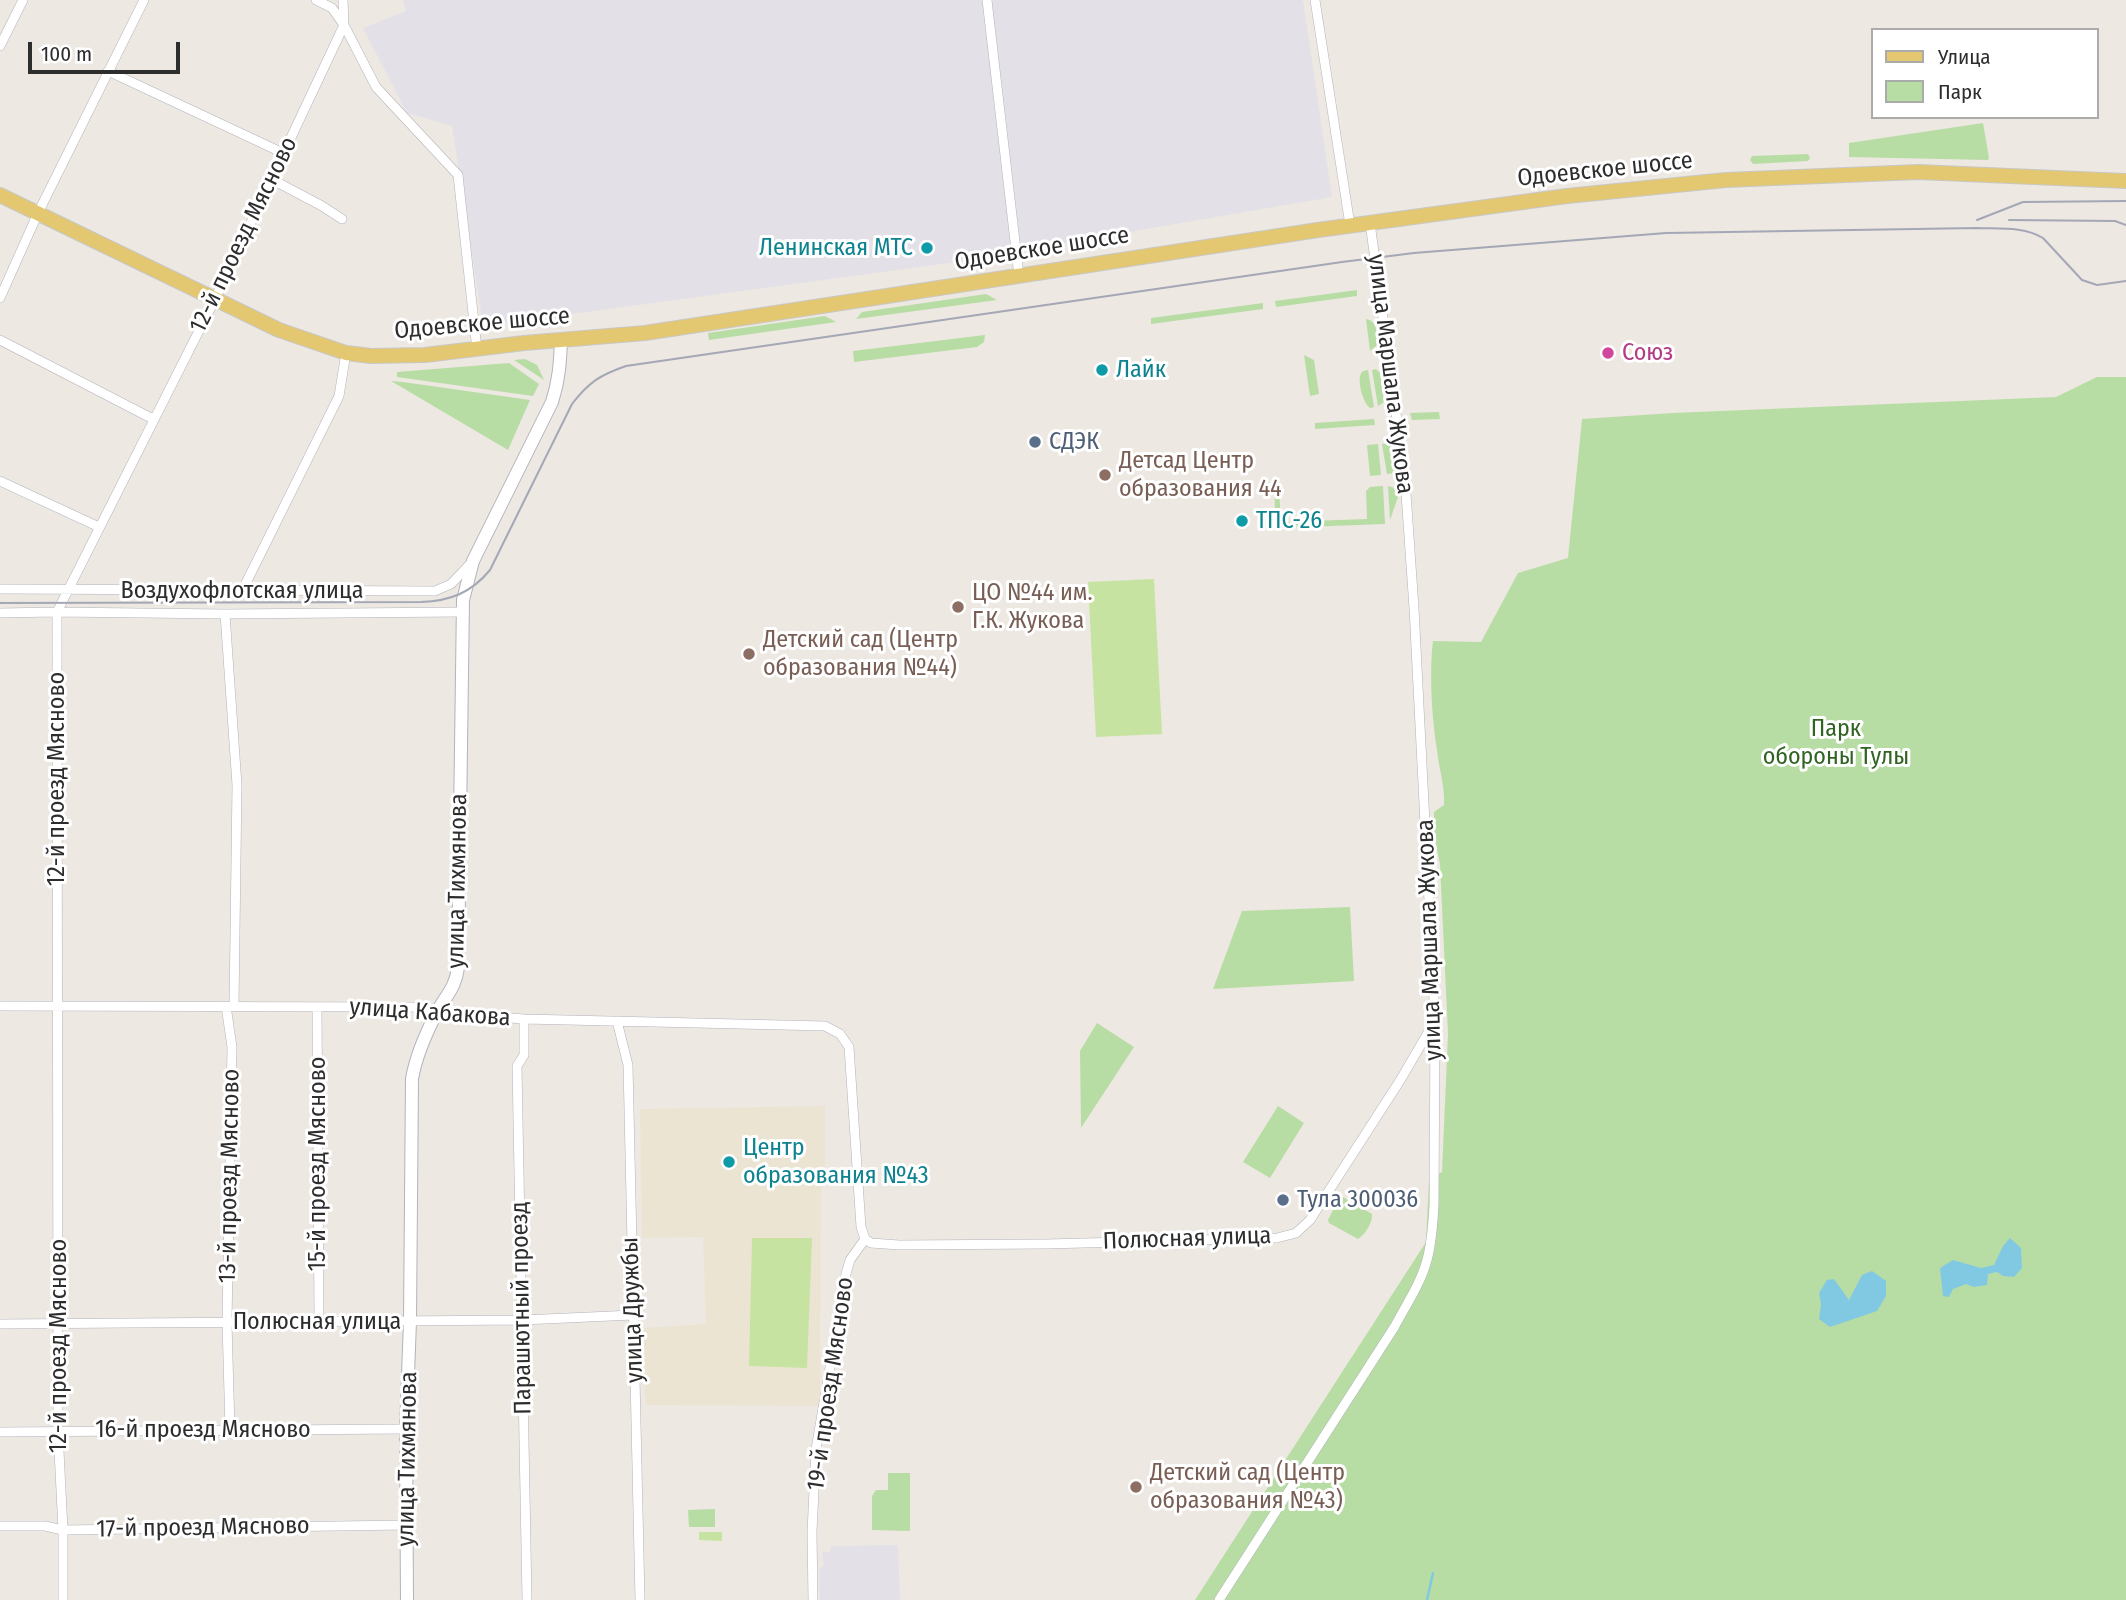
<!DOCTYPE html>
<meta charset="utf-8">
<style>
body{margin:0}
#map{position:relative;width:2126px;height:1600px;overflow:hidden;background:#ede8e2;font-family:"Fira Sans Condensed",sans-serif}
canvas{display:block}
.legend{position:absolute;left:1871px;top:28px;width:228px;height:91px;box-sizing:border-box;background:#fff;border:2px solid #ababab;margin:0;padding:9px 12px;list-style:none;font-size:21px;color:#2d2d2d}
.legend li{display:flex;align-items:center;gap:14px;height:35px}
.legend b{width:35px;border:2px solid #ababab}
.scale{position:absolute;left:28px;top:42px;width:152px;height:32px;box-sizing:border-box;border:4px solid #2d2d2d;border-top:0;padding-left:9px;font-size:21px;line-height:24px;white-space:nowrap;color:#2d2d2d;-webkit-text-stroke:5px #fff;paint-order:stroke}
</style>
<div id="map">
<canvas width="2126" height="1600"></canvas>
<ul class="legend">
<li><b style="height:9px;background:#e3c871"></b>Улица</li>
<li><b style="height:19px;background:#b8dda4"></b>Парк</li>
</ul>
<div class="scale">100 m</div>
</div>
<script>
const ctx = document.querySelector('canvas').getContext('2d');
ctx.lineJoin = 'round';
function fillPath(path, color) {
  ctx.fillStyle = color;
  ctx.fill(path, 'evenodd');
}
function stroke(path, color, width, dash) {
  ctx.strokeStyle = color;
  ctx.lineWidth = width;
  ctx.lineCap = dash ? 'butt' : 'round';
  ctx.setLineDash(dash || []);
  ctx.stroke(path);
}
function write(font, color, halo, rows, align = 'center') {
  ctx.font = font + ' "Fira Sans Condensed",sans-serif';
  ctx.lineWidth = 6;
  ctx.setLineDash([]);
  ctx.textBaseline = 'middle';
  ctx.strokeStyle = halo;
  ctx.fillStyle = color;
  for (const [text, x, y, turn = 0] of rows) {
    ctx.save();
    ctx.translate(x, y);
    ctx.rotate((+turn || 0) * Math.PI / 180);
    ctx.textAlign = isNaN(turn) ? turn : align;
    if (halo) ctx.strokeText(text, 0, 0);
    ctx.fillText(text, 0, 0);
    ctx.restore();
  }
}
fillPath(new Path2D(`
 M403,0H1303L1332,197L949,263L483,326L452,126L407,113L363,28L406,11Z
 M898,1545L900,1600H820L819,1570L824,1565L822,1552H830L831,1546Z`), '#e3e1e7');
fillPath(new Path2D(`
 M825,1106V1181H821L820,1406L646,1405L641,1328L706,1324L703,1237L642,1238L640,1109Z`), '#ece4d3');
fillPath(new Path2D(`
 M1983,123L1989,158L1988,160L1849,157V143Z
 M1808,154L1810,158L1808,161L1753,164L1750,160L1752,156Z
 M1357,290V296L1276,307L1275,301Z
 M986,294L997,300L856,319L862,312Z
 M1263,303V309L1151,324V318Z
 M825,316L836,322L709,340L708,333Z
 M1366,319C1378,321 1377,334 1377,345L1370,351Z
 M985,335L984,342L977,347L854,362L853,351Z
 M1304,355L1314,360L1319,394L1310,396Z
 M525,359L537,365L544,380L514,360Z
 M509,363L539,384L533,396L397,377V372Z
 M1376,369L1380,373L1384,402L1378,406L1372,370Z
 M1368,370L1374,407L1370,408C1363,403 1356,379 1362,372C1363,371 1366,370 1368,370Z
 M2097,377H2126V1600H1195L1426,1242L1429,1179L1442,1172L1448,1034L1440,864L1434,835V812L1444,805C1445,786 1439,769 1437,750C1432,719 1429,672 1433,641L1481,642L1518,573L1568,558L1582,419L1673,413L2056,397Z
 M391,381L403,382L530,400L508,450Z
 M1439,412L1440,419L1412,420L1410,413Z
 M1374,419L1375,425L1315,429V423Z
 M1392,443L1396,473L1387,474L1382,444Z
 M1378,444L1381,475L1370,476L1367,445Z
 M1383,486L1385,524L1276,528L1274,489L1279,488L1281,522L1367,519L1366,491L1370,487Z
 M1388,486L1398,489V497L1390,520Z
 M1350,907L1354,981L1213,989L1242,911Z
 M1097,1023L1134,1047L1081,1128L1080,1051Z
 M1278,1106L1304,1123L1270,1178L1243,1162Z
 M1343,1197L1372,1214C1373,1222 1365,1235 1358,1239L1329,1223L1328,1220L1339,1198Z
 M888,1473H910V1531L872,1530V1496L876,1490H888Z
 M715,1509V1527H689L688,1510Z`), '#b8dda4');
fillPath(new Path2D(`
 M1154,579L1162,734L1096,737L1088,582Z
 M752,1238H812L807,1368L749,1366Z
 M699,1532H722V1541L699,1540Z`), '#c7e3a1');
fillPath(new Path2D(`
 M2010,1238L2021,1248L2022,1268L2014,1277L2003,1276L1997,1272L1988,1274L1987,1285L1974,1287L1966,1284L1953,1289L1949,1297L1943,1296L1940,1268L1953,1260L1981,1268L1994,1265L2003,1246Z
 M1872,1271L1886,1281V1296L1877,1311L1830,1327L1819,1319L1821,1304L1819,1293L1827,1280L1834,1279L1849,1300L1862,1275Z`), '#81c9e3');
stroke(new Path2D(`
 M1427,1600L1433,1573`), '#81c9e3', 2.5);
const street = new Path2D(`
 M316,0L332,8L344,25L376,87L458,175L477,350
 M987,0L1019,276
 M1315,0L1350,225
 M0,46L23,0
 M108,71L283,153
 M271,179L322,206L342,219
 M0,298L38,213L144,0
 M0,340L153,419
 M0,481L99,527
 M0,589L435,591L451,584L472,562
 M242,591L339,396L346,353
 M0,613L57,612L225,614L462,612
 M225,614L237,785L234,1006
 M0,1006L412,1007L481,1016L524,1019L825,1026L840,1034L849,1047L861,1227L865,1239
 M226,1006L232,1047L227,1322L230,1430
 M317,1007L319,1322
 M524,1019V1055L517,1066L527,1600
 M617,1021L628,1065L640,1600
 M865,1239L871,1243L899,1245L1046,1244L1277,1238L1296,1233L1310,1220L1401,1079L1433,1024
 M0,1324L523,1320L633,1315
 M0,1432L406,1429
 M0,1526H45L63,1530L406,1525
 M63,1600V1530L58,1431L57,612L215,299L344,25L343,0
 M813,1600L812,1532L816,1449L846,1274L850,1260L865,1239
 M1219,1600L1395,1326C1406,1305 1421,1283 1427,1260C1432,1242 1433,1223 1434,1205L1435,1019L1414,608L1405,479L1370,223`);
const secondary = new Path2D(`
 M407,1600L406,1429L410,1321L412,1079C416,1055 426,1033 437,1012C446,995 455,989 458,968L463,600L473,561L552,402C559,380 560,364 561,341`);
const primary = new Path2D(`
 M0,195L279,330L346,353L371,356L425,355L524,343L645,333L1318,230L1567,196L1726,180L1918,172L2126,181`);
stroke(street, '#b2b3bc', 10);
stroke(secondary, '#b2b3bc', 14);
stroke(primary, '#c8c8c8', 16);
stroke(street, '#fff', 9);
stroke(secondary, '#fff', 12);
stroke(primary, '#e3c871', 14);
stroke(new Path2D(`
 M1977,220L2023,202L2126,201
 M2009,220L2115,221L2126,225
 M0,603L421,602C450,601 471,593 490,570L572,404C589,382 600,375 626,366L1342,262L1414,253L1666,233L1977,228C1998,229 2024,226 2043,238L2082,280L2097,285L2126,281`), '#a4a7b5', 2);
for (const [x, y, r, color] of [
 [927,248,7,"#0f9aa8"],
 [1608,353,7,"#d1479c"],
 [1102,370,7,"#0f9aa8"],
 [1035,442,7,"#5c6f8a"],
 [1105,475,7,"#8d6e63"],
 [1242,521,7,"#0f9aa8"],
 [958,607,7,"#8d6e63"],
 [749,654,7,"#8d6e63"],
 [729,1162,7,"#0f9aa8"],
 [1283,1200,7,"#5c6f8a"],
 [1136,1487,7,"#8d6e63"]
]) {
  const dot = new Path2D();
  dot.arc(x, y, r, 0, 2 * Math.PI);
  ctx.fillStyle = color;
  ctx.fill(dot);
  stroke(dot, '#fff', 2.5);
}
write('24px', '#2d2d2d', '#fff', [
 ["Одоевское шоссе",1605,170,-6],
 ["12-й проезд Мясново",244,235,-64],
 ["Одоевское шоссе",1042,249,-9],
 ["Одоевское шоссе",482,324,-5],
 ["улица Маршала Жукова",1390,374,83],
 ["Воздухофлотская улица",242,591],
 ["12-й проезд Мясново",57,779,-90],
 ["улица Тихмянова",458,881,-89],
 ["улица Маршала Жукова",1430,940,-92],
 ["улица Кабакова",430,1013,4],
 ["15-й проезд Мясново",318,1164,-90],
 ["13-й проезд Мясново",230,1176,-89],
 ["Полюсная улица",1187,1239,-2],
 ["Парашютный проезд",522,1308,-91],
 ["улица Дружбы",633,1310,-92],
 ["Полюсная улица",317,1322],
 ["12-й проезд Мясново",59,1346,-90],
 ["19-й проезд Мясново",831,1384,-82],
 ["16-й проезд Мясново",203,1430],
 ["улица Тихмянова",408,1459,-89],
 ["17-й проезд Мясново",203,1528,-1]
]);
write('24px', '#0d838f', '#fff', [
 ["Ленинская МТС",913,248,"right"],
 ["Лайк",1116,370],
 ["ТПС-26",1256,521],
 ["Центр",743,1148],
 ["образования №43",743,1176]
], 'left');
write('24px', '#b23c85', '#fff', [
 ["Союз",1622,353]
], 'left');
write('24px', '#4e5e75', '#fff', [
 ["СДЭК",1049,442],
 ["Тула 300036",1297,1200]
], 'left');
write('24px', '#785e54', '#fff', [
 ["Детсад Центр",1119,461],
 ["образования 44",1119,489],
 ["ЦО №44 им.",972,593],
 ["Г.К. Жукова",972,621],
 ["Детский сад (Центр",763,640],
 ["образования №44)",763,668],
 ["Детский сад (Центр",1150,1473],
 ["образования №43)",1150,1501]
], 'left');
write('24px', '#316423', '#fff', [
 ["Парк",1836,729],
 ["обороны Тулы",1836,757]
]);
</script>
